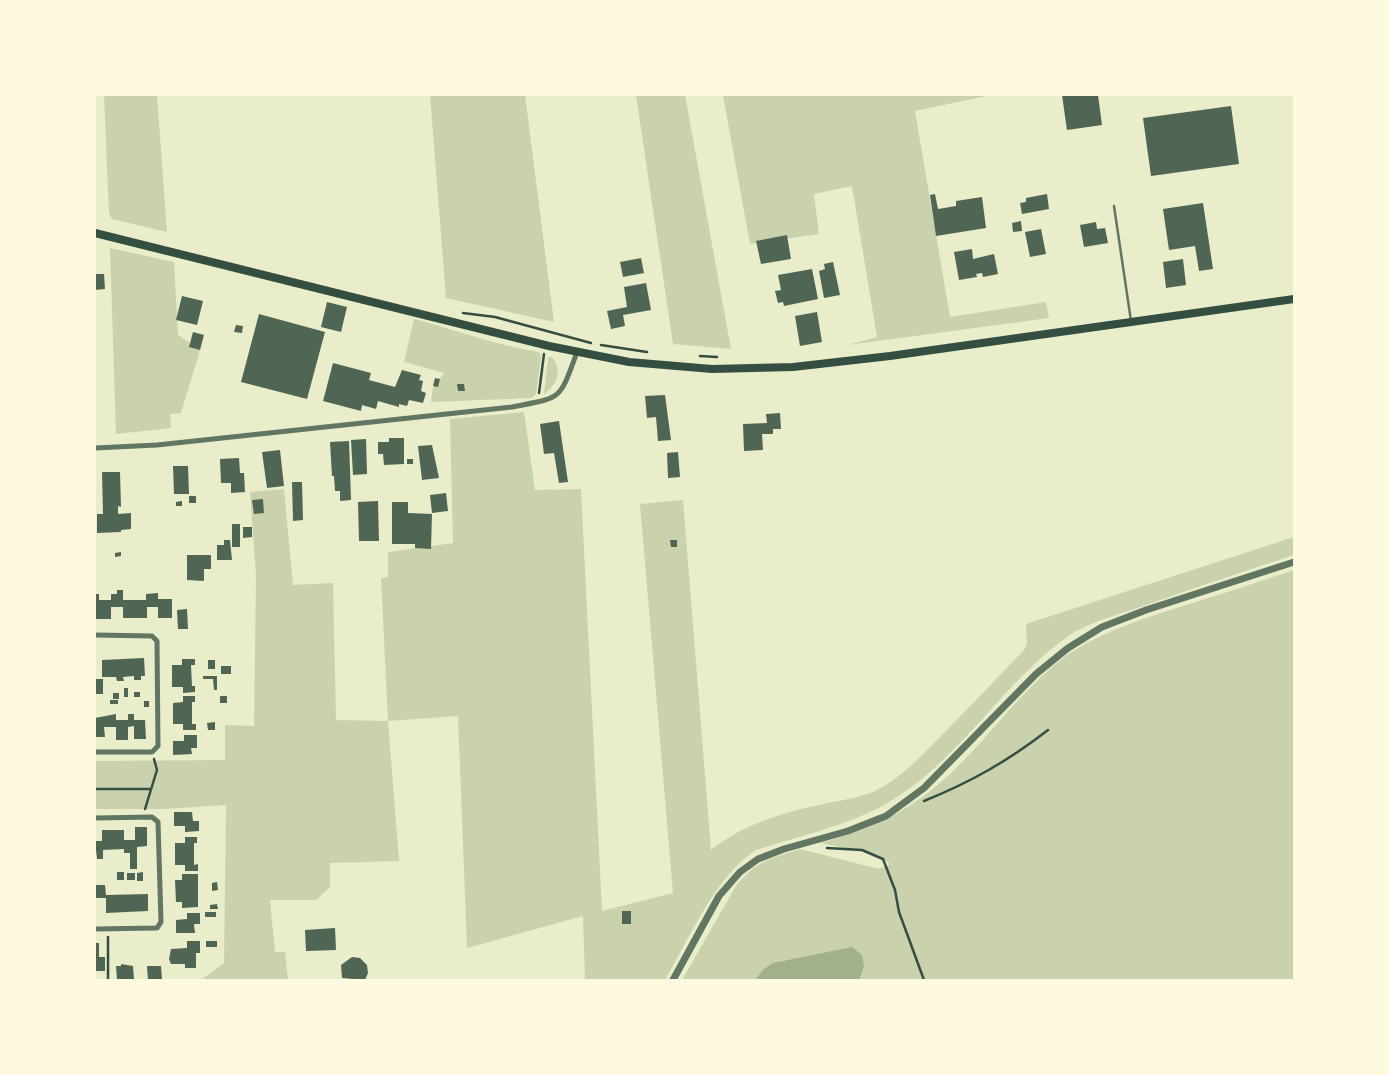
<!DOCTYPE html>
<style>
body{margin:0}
#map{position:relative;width:1389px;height:1075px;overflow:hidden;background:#e9edc9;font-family:Merriweather,serif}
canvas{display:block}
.frame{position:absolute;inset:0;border:96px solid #fefae0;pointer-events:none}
</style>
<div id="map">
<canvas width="1389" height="1075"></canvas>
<div class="frame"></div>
</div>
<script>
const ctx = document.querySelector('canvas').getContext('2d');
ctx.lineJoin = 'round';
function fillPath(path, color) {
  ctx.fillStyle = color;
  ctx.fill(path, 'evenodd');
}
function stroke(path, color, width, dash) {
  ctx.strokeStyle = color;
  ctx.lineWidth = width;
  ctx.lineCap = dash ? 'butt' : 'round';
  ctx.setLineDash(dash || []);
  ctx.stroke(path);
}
fillPath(new Path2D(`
 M104,95H157L167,232L112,219L109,213Z
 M430,95H525L554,322L446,298Z
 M636,95H685L731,349L673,344Z
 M723,95H991L915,111L950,317L1046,302L1049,318L848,345L877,337L852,186L814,194L819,234L750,244Z
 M110,248L174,262L178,335L200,350L181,413L170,414L171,428L116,434Z
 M414,319C456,330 496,345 539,352L541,357L536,394L532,398L431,402L433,388L444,373L404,362Z
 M551,356C563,370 558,384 544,394L548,358Z
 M524,412L535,490L581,489L602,911L673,893L640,504L683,500L711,850C742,825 781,813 819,805C838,800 857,799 875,791C900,779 920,757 939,738C968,709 996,679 1024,650L1027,644L1026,624L1294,537V555C1241,572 1189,590 1137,608C1115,616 1086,623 1067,637C1004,682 963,755 897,797C856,824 803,835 756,850C716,875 689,939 665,980H585L583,916L467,948L458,716L388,721L399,861L330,863V887L316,900H270L275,952H285L288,980H201L224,963L226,805L164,809H95V761L225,760V725L254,726L256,575L250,492L284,489L293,585L333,583L336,720L388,721L381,578L388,577V552L453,543L450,419Z
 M1294,570V980H682L737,884L752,869L767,860L800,849L879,869L890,864L878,855L821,843C858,833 890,820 921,798C972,762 1009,702 1058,662C1095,633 1142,619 1186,605C1222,594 1258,582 1294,570Z`), '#cad2ad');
fillPath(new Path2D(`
 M852,947L862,955L864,966L859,980H755L764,969L773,963Z`), '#a3b18a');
fillPath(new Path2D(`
 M1062,95H1098L1102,125L1067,130Z
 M1231,106L1239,164L1151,176L1143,118Z
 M935,194L938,209L956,206V201L982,197L986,228L936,236L930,195Z
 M1047,194L1049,209L1022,214L1020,203L1026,202V198Z
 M1203,203L1213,269L1199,271L1195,246L1169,250L1163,209Z
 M1021,221L1022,231L1013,232L1012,223Z
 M1096,222L1097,229L1105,228L1108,243L1084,247L1080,225Z
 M1041,229L1046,254L1030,257L1025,232Z
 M787,235L791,259L761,264L756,241Z
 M972,249L973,259L994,254L998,274L983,277L982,273L976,274L977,277L959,280L954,252Z
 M641,258L644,273L623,277L620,262Z
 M1183,259L1186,285L1166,288L1163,262Z
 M833,262L840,295L824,298L819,271L825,269L824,264Z
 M812,269L818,299L784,306L783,302L778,303L775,291L781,290L778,275Z
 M95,274H104L105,289L95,290Z
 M646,283L651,310L623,315L625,326L611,329L607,311L627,307L624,287Z
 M182,296L203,301L197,325L176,320Z
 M327,302L347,307L341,332L321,327Z
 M817,312L822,342L800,346L795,316Z
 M259,314L325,332L307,399L241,382Z
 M236,325L243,326L242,333L234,332Z
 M193,332L204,335L200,350L189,347Z
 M333,363L371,373L369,380L395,387L402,370L421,375L419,380L423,381L421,391L426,393L423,403L409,400L407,406L399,404V407L378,401L376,409L362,405L361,411L323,401Z
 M435,378L440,379L438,387L433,386Z
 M457,384H464L465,391H458Z
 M665,395L671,440L658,441L656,417L647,418L645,396Z
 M780,413L781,429H773V434H762L763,450L744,451L743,424L767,423L766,414Z
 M559,421L568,482L559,483L554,453L544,454L540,424Z
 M389,438H404V464L384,465L383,454H378V442H389Z
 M366,439L367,474L353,475L351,440Z
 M349,441L351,500L340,501V491H335L334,476H332L330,442Z
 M432,445L439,478L422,480L418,446Z
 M280,450L284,486L267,488L262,452Z
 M678,452L680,477L668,478L667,453Z
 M239,458L240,473H244L245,492L231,493V483H221L220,459Z
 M407,459H413V464H407Z
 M173,466H188L189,494H174Z
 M102,472H120L121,507L118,506V514L131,513V529L121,530V532L97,533V514H103Z
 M292,482H302L303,520L293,521Z
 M446,493L448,511L432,513L430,495Z
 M189,496H196V503H189Z
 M263,499L264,513L254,514L252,500Z
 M182,501V506H176V502Z
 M378,501L379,541H359L358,502Z
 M392,502H408V513L432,514L431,549L415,548V544H392Z
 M232,524H240V547H232Z
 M243,527H252V537L243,538Z
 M224,540H230L232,560H217V545H224Z
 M670,540H677V547H671Z
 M121,552V556L115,557V553Z
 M187,555H211V569H204V581L187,580Z
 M117,590H123V600H146V594L158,593V599H172V618H158V607H147V618H123V607H111V619H95V594H99V600H111V594H117Z
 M187,609L188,629H178L177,610Z
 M144,658L145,676H141V680H134V676L123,677L124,681H117L116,677H102V660Z
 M182,659H195V665H191L192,686H195V692L183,693V687H172V665H182Z
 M208,660H215V669H208Z
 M221,666H231V674H221Z
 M203,676H217V690H214L213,679H203Z
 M95,679H103V694H96Z
 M124,688H128V697H124Z
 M134,692H140V697H134Z
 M113,693H119V699H113Z
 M183,696H195V702H192V724H196V730H183V724H173V703L183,702Z
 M220,696H227V703H220Z
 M110,700H118V704H110Z
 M144,701H149V707H144Z
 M116,714V720H128V714H134V720H145L146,739H134V726L128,727V740H116V727H104L105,737H95V718Z
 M215,722V730H208L207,723Z
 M184,735H197V748H191L192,754L173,755V741H184Z
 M174,812H192L193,821H199V831L185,832V826H174Z
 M135,827H147V846L137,847V869H130V853H124V849L103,850V859H97L95,841H102V830H124V840H135Z
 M185,837H197V843H194V865L198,864V871H185V865H175V843H185Z
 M117,872H124V880H117Z
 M143,872V881H137V873Z
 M127,873H135V880H127Z
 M182,874H198V907L182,908V902H176L175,880H182Z
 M217,882L218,890L212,891V883Z
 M95,885H105L106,895L148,894V911L106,913V898H95Z
 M217,904L218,909H210V905Z
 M622,911H631V924H622Z
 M205,912H216V917H205Z
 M187,913H200V924H194L195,933H176V920L187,919Z
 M335,928L336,950L306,951L305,930Z
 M187,941H200V953H196V968H185V964H171L169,959L171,949L187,948Z
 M206,941H217V947H206Z
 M95,943H99V957H105V971H95Z
 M352,957L360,958L367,965L368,973L365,980L342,978L341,965Z
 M121,964L133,966L134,980H117L116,966H121Z
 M147,966H161L162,980H148Z`), '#4f6655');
stroke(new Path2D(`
 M463,313L495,317L591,343
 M601,345L647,352
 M700,356L717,357
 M539,393L544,354
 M95,789H151
 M924,801C971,782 1008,761 1048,730
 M145,809L157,770L154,759
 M827,848L862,850L883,859L895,890L899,912L924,980
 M108,937V980`), '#344e41', 2.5);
stroke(new Path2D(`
 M1114,206L1131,321`), '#617663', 2.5);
stroke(new Path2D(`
 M95,448L157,445L512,407C563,397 559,401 577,352
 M95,635L152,636L157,641L158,746L152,752H95
 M95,818L152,817L158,822L161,922L157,928L95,929`), '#617663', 5);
stroke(new Path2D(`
 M673,980L719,896L740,872L758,859L784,849L848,831L886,816L924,788L1036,674L1068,648L1102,627L1146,610L1294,562`), '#617663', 7);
stroke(new Path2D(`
 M95,233L549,346L629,362L712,369L793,367L890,356L1294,299`), '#344e41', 8);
</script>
